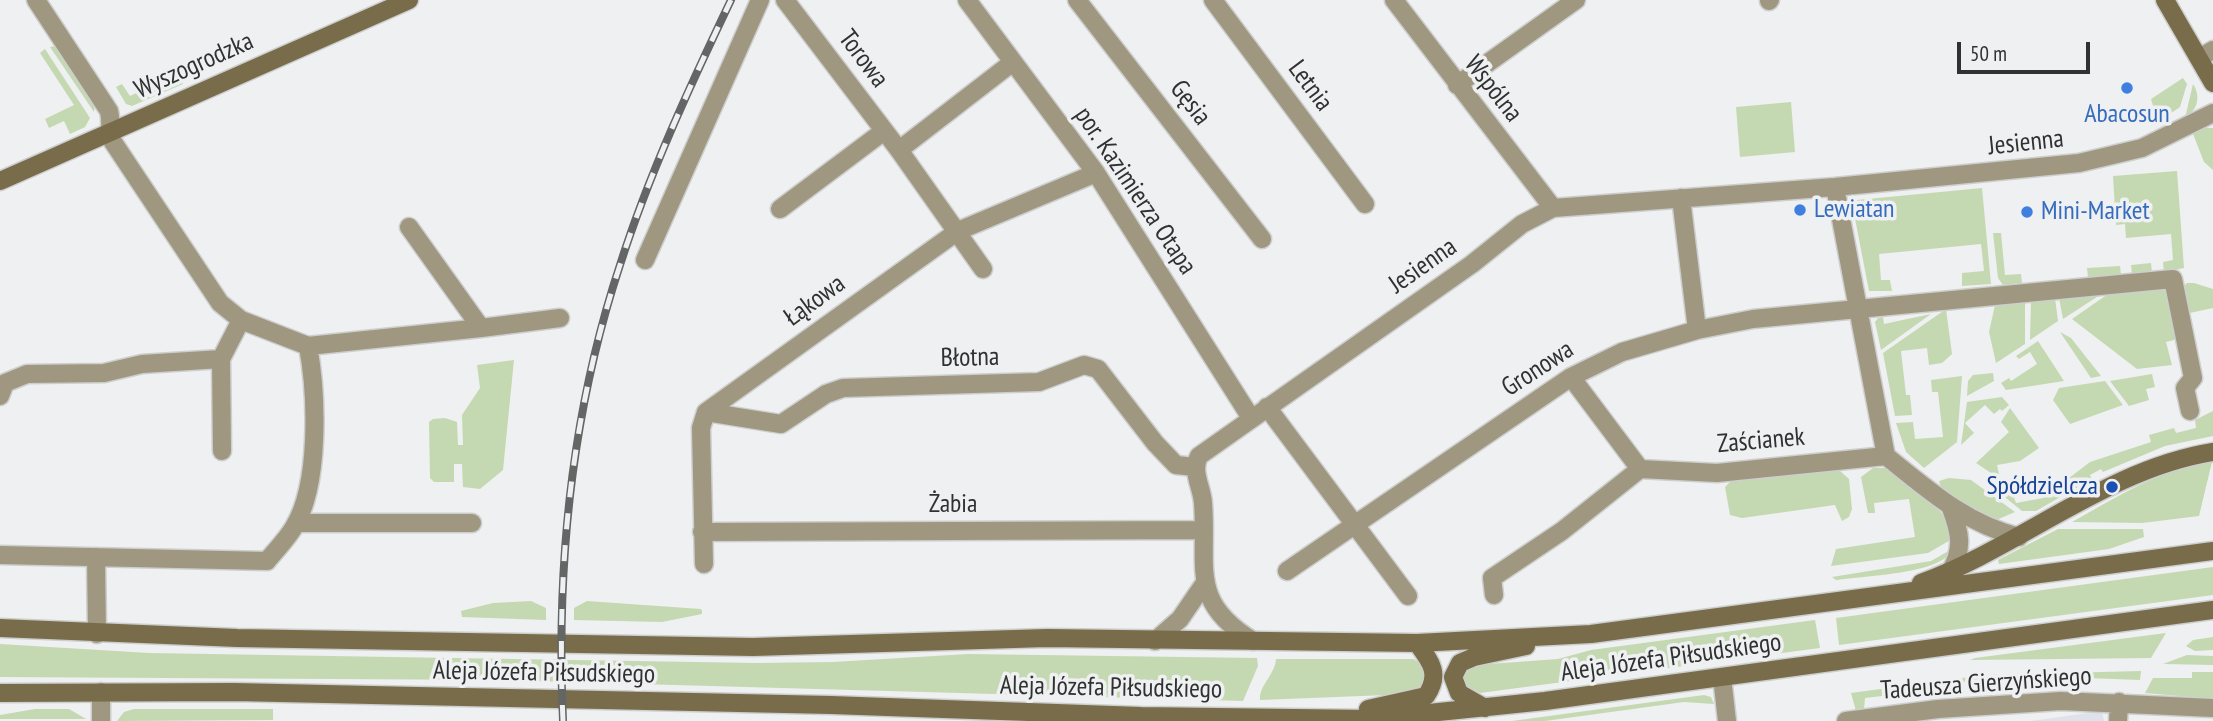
<!DOCTYPE html>
<meta charset="utf-8">
<style>
body{margin:0}
#map{position:relative;width:2213px;height:721px;overflow:hidden;background:#eff0f1;font-family:"PT Sans Narrow",sans-serif}
canvas{display:block}
.scale{position:absolute;left:1957px;top:42px;width:133px;height:32px;box-sizing:border-box;border:4px solid #303131;border-top:0;padding-left:9px;font-size:21px;line-height:24px;white-space:nowrap;color:#303131;-webkit-text-stroke:5px #eff0f1;paint-order:stroke}
</style>
<div id="map">
<canvas width="2213" height="721"></canvas>
<div class="scale">50 m</div>
</div>
<script>
const ctx = document.querySelector('canvas').getContext('2d');
ctx.lineJoin = 'round';
function fillPath(path, color) {
  ctx.fillStyle = color;
  ctx.fill(path, 'evenodd');
}
function stroke(path, color, width, dash) {
  ctx.strokeStyle = color;
  ctx.lineWidth = width;
  ctx.lineCap = dash ? 'butt' : 'round';
  ctx.setLineDash(dash || []);
  ctx.stroke(path);
}
function write(font, color, halo, rows, align = 'center') {
  ctx.font = font + ' "PT Sans Narrow",sans-serif';
  ctx.lineWidth = 7;
  ctx.setLineDash([]);
  ctx.textBaseline = 'middle';
  ctx.strokeStyle = halo;
  ctx.fillStyle = color;
  for (const [text, x, y, turn = 0] of rows) {
    ctx.save();
    ctx.translate(x, y);
    ctx.rotate((+turn || 0) * Math.PI / 180);
    ctx.textAlign = isNaN(turn) ? turn : align;
    if (halo) ctx.strokeText(text, 0, 0);
    ctx.fillText(text, 0, 0);
    ctx.restore();
  }
}
fillPath(new Path2D(`
 M2102,711L2104,721H2031Z`), '#dfe2eb');
fillPath(new Path2D(`
 M56,46L95,104L94,112L50,47Z
 M45,49L90,118L85,127L70,134L64,121L49,128L45,119L74,105L40,53Z
 M179,73L183,84L132,106L126,104L116,87L122,84L130,96Z
 M2183,78L2187,84L2180,107L2158,122L2151,99Z
 M2193,84C2201,96 2198,110 2185,118Z
 M1791,102L1795,152L1740,157L1736,107Z
 M2204,128H2213V170L2204,162L2193,134Z
 M2177,171L2184,268L2164,272L2163,262L2173,260L2171,234L2126,238L2125,224L2116,225L2113,176Z
 M1982,188L1991,284L1962,286V273L1984,271L1981,244L1879,254L1881,280H1890L1892,291H1869L1852,203L1857,200Z
 M1993,233H2001L2005,275L2021,274L2022,283L2003,285L1998,278Z
 M2151,263L2152,273L2132,274L2131,265Z
 M2120,266L2121,275L2088,278L2087,268Z
 M2187,283H2194L2213,289V308L2185,314L2182,288Z
 M2164,288L2178,339L2166,342L2172,365L2137,369L2072,319L2108,294Z
 M2100,295L2063,319L2059,298Z
 M2055,298L2058,321L2030,340L2031,300Z
 M2025,301V344L1996,363L1989,332L1995,305Z
 M1946,309L1952,354L1942,363L1929,365L1927,348L1901,351L1906,395H1910L1912,415L1895,416L1883,353Z
 M1931,314L1881,350L1875,322L1878,318L1883,317L1884,324Z
 M2060,332L2071,338L2101,376L2091,378Z
 M2038,341L2064,381L2006,390L2001,383L2009,378L2011,381L2037,364L2030,352L2019,359L2016,356Z
 M514,360L503,470L480,489L463,487L462,464H454V482H434L430,478L429,422L433,419L445,418L457,422L458,445H463L462,415L480,388L477,365Z
 M1993,373L1994,381L1967,396L1968,381L1973,375Z
 M2152,374L2155,387L2146,389L2149,400L2129,406L2110,381Z
 M1962,376L1957,442L1924,468L1906,452L1896,423L1913,422L1915,439L1943,437L1938,392H1932L1931,380Z
 M2105,381L2123,405L2070,424L2053,400L2059,388Z
 M2002,397L2009,405L2002,411L2000,409L1994,414L1985,405L1965,423L1974,433L1961,445L1967,402Z
 M2010,408L2039,448L2020,461L1997,465L2000,479L1976,463L2009,432L2001,422Z
 M2213,411V436L2165,446L2103,472L2101,469L2090,475L2092,479L2036,511H2022L1995,489L2012,492L2016,503L2043,498L2090,462L2151,442L2149,435L2174,428L2176,433L2196,428L2195,420Z
 M2212,462L2199,516L2142,523L2072,522C2117,497 2160,469 2212,462Z
 M1873,468H1890L1921,494L1948,519L1954,538L1928,553L1831,566L1836,549L1915,537L1909,499L1874,503L1875,513H1868L1861,477Z
 M1839,470L1849,479L1852,509L1849,517L1842,521L1835,505L1742,518L1730,515L1725,487L1732,480Z
 M1949,478L1971,480L2015,512L1994,521C1978,514 1943,500 1939,481Z
 M2058,529H2143L2144,537L2109,549L1999,564L1998,560Z
 M1952,549C1945,574 1862,576 1836,580L1832,577L1931,561Z
 M2213,567V595L1839,645L1836,618Z
 M531,601L546,608V620L462,617L461,611L493,603Z
 M587,601L701,609L702,611V614L662,622L574,620V608Z
 M1815,620L1820,648L1480,693L1465,686C1462,675 1465,671 1475,665L1558,659L1591,650Z
 M2166,633L2151,658L1970,660L1975,658Z
 M2213,637V650L2195,651L2186,646L2193,640Z
 M0,644L149,653L756,663L833,662L968,654L1257,658L1258,666L1243,701L497,680L0,677Z
 M2187,655L2213,656V665L2163,664Z
 M1276,659H1414L1425,668V683L1411,692L1387,695L1260,700C1259,685 1275,675 1276,659Z
 M2141,671L2140,680L2035,676L1981,680L1884,691L1882,696L1865,698L1864,710L1856,711L1851,693L1984,675Z
 M2192,672H2213V699L2145,693L2153,678H2192Z
 M1704,695L1711,697L1714,704L1684,702L1545,721H1512Z
 M35,709H69L86,719H0V715Z
 M134,709H273V720L117,721L124,712Z`), '#c4d9b1');
const street = new Path2D(`
 M785,0L899,150L983,269
 M967,0L1096,173L1251,418
 M1077,0L1262,239
 M1213,0L1365,204
 M1394,0L1553,208
 M1769,1L1770,0
 M2199,58L2213,50
 M1457,85L1576,0
 M899,150L1013,62
 M1835,187L1886,456
 M1681,198L1697,330
 M780,209L884,131
 M409,227L481,328L560,318
 M645,260L760,0
 M308,346L481,328
 M221,359L222,451
 M1571,377L1640,469L1717,473L1886,456
 M0,396L5,383L27,374L104,373L142,364L221,359L241,320
 M1267,407L1408,596
 M706,412L781,424L826,394L843,388L1039,382L1084,365L1098,369L1155,443L1176,465L1195,467
 M1886,456C1927,489 1966,524 2019,537
 M296,523H472
 M702,532L1203,530
 M0,555L267,561C276,550 287,539 294,527C320,484 317,395 308,346L241,320L220,303L113,142C108,131 112,123 109,111L36,0
 M96,557L97,634
 M704,564L701,428L706,412L958,231L1096,173
 M1287,571L1571,377L1622,352L1697,330L1753,319L2173,279L2193,378L2185,388L2190,411
 M1950,572C1964,549 1960,532 1951,508
 M1494,595L1492,578L1562,531L1640,469
 M1155,641L1180,619L1204,584
 M1253,641C1188,601 1208,567 1203,503C1202,487 1191,472 1199,456L1472,264L1522,224L1553,208L1835,187L2079,163L2142,148L2213,113
 M1722,677L1727,721
 M101,692V721
 M1846,721L1938,709L2061,701L2213,708
 M2118,721L2119,702`);
const secondary = new Path2D(`
 M2165,0L2213,83
 M0,181L409,0
 M1921,583C2021,546 2107,469 2213,452
 M0,628L237,638L753,647L1047,638L1417,643L1591,634L2213,551
 M0,693L234,692L831,705L1141,716L1371,719L1545,701L2213,610
 M1485,708L1459,693L1453,677L1460,663L1474,657L1526,646
 M1368,709L1426,696C1441,674 1431,662 1417,643`);
stroke(street, '#cdcece', 21);
stroke(secondary, '#cdcece', 21);
stroke(street, '#9f9780', 18);
stroke(secondary, '#796c4a', 18);
const rail = new Path2D(`
 M563,721C556,566 571,413 620,265C649,174 690,86 731,0`);
stroke(rail, '#646565', 8);
stroke(rail, '#eff0f1', 5, [16]);
for (const [x, y, r, color] of [
 [2127,88,7,"#3f7fe0"],
 [1800,210,7,"#3f7fe0"],
 [2027,212,7,"#3f7fe0"],
 [2112,487,7,"#1a4fb4"]
]) {
  const dot = new Path2D();
  dot.arc(x, y, r, 0, 2 * Math.PI);
  ctx.fillStyle = color;
  ctx.fill(dot);
  stroke(dot, '#eff0f1', 2.5);
}
write('26px', '#303131', '#eff0f1', [
 ["Torowa",863,59,53],
 ["Wyszogrodzka",194,66,-24],
 ["Letnia",1310,86,53],
 ["Wspólna",1493,89,52],
 ["Gęsia",1190,103,52],
 ["Jesienna",2026,143,-6],
 ["por. Kazimierza Otapa",1135,191,56],
 ["Jesienna",1423,266,-35],
 ["Łąkowa",815,301,-36],
 ["Błotna",970,358,-1],
 ["Gronowa",1538,369,-33],
 ["Zaścianek",1761,441,-5],
 ["Żabia",953,505],
 ["Aleja Józefa Piłsudskiego",1671,658,-8],
 ["Aleja Józefa Piłsudskiego",544,673,1],
 ["Tadeusza Gierzyńskiego",1986,684,-4],
 ["Aleja Józefa Piłsudskiego",1111,688,1]
]);
write('26px', '#366cbe', '#eff0f1', [
 ["Abacosun",2127,115,"center"],
 ["Lewiatan",1814,210],
 ["Mini-Market",2041,212]
], 'left');
write('26px', '#164399', '#eff0f1', [
 ["Spółdzielcza",2098,487]
], 'right');
</script>
